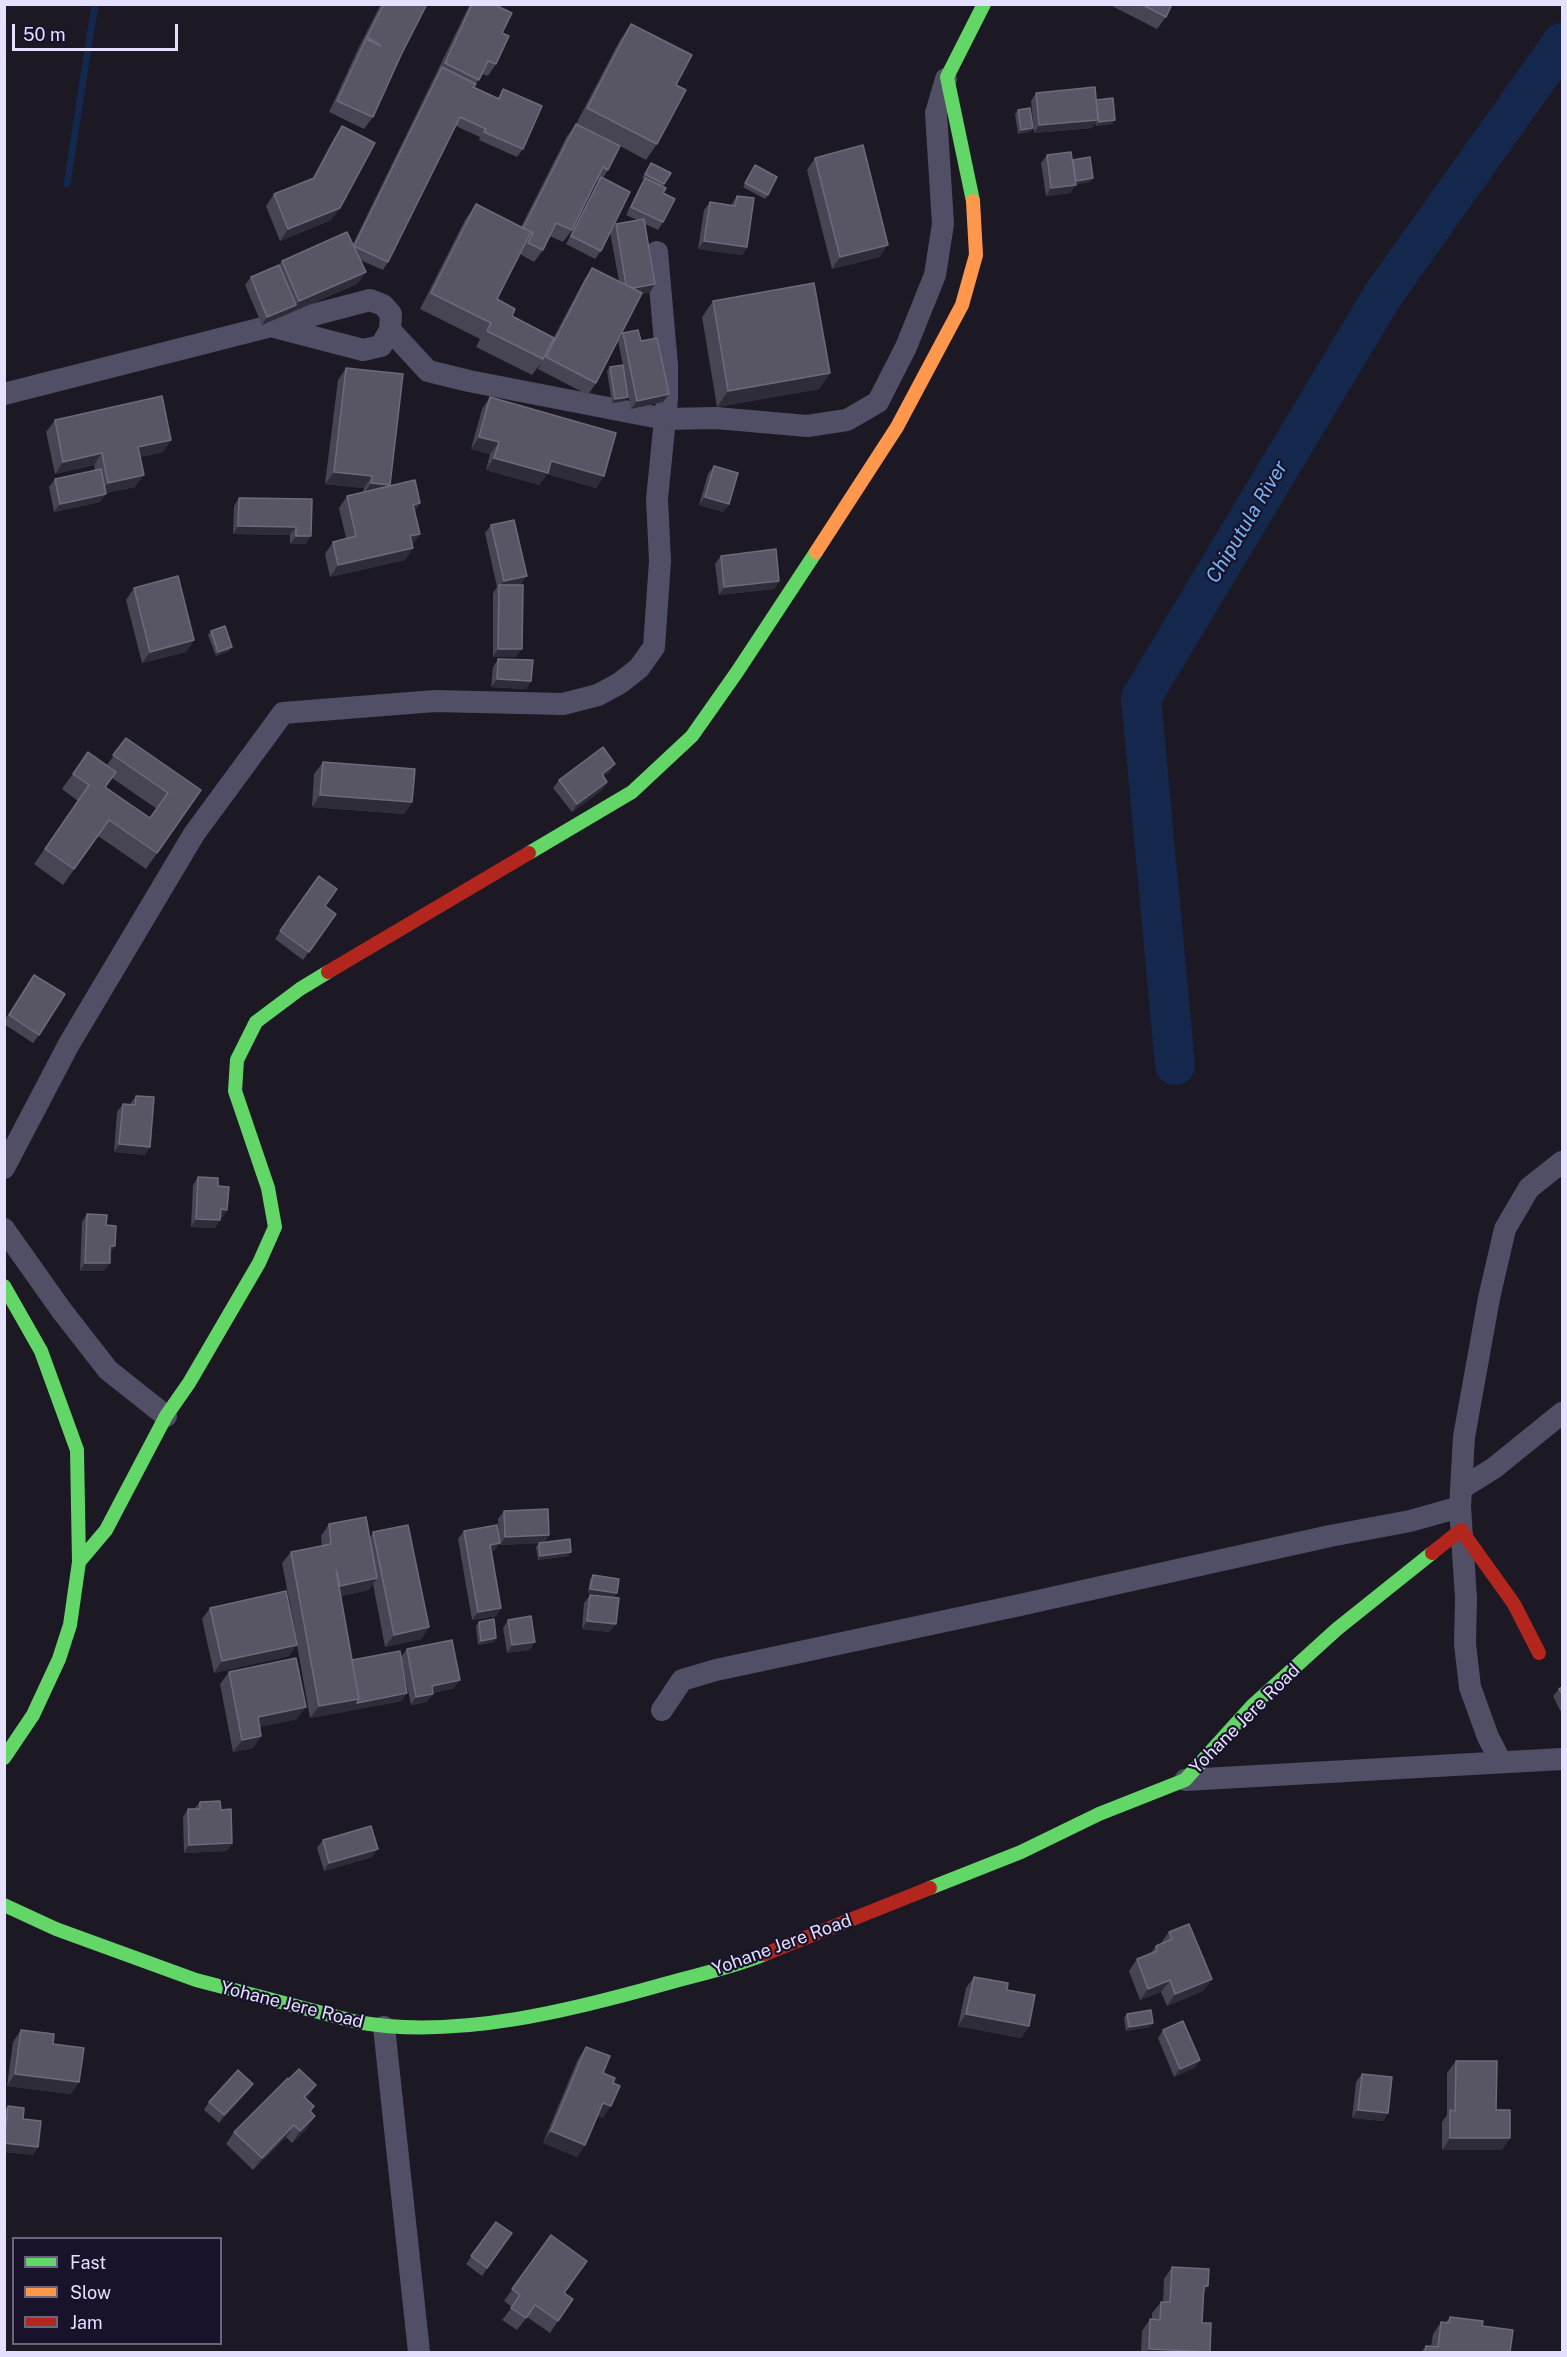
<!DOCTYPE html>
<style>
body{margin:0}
#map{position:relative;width:1567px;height:2357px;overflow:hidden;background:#1c1925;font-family:"Public Sans",sans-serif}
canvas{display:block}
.frame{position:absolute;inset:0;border:6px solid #e4e0fd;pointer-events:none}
.legend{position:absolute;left:12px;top:2237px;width:210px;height:108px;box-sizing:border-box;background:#18132b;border:2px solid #6a657f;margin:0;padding:8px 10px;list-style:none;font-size:18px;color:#e4e0fd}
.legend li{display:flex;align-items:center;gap:12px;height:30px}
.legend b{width:30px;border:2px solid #6a657f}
.scale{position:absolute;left:12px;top:24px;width:166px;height:27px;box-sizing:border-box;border:3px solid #e4e0fd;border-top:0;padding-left:8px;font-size:18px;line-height:21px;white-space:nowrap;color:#e4e0fd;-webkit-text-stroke:4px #18132b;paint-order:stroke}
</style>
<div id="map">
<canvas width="1567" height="2357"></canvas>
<div class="frame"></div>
<ul class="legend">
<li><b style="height:8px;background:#63d668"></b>Fast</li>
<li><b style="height:8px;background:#ff974d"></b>Slow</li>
<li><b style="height:8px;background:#b3261e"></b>Jam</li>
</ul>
<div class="scale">50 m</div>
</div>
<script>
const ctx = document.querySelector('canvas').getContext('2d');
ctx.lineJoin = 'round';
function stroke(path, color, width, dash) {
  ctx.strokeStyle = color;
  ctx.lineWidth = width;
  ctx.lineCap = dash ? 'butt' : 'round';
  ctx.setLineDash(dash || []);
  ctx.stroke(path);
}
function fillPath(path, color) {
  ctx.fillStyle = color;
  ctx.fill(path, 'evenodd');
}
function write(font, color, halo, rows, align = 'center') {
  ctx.font = font + ' "Public Sans",sans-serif';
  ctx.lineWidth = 4.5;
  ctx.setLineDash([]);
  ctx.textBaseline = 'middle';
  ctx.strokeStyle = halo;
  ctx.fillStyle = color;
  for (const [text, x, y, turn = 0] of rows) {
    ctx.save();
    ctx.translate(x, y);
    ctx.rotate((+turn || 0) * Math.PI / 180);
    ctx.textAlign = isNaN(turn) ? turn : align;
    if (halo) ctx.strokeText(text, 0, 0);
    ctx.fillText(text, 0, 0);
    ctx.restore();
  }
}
stroke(new Path2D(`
 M67,184L95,4`), '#14274c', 7);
stroke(new Path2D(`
 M1175,1065L1141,698L1383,295L1562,43`), '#14274c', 40);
stroke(new Path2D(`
 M390,330L428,371L469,381L665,419L716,418L807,426L847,420L878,402L906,347L935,275L943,224L936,113L946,79
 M4,394L271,326L363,350L381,346L390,330L391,314L383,305L370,300L271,326
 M4,1168L69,1044L194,834L283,713L435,701L563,704L598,695L620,683L639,668L654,647L660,561L657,499L667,399V365L657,252
 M4,1229L62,1311L108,1370L166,1416
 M1462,1488L1494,1468L1562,1413
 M662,1710L682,1680L716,1670L1020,1605L1330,1536L1410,1521L1460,1507
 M1501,1762L1488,1737L1470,1687L1465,1644L1466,1598L1460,1507L1464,1437L1489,1298L1505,1229L1529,1188L1562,1162
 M1185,1780L1562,1759
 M384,2027L419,2352`), '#514f65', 22);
stroke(new Path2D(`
 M973,201L947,77L984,4
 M529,853L632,792L692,736L737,672L816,552
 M4,1286L41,1351L77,1450L79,1562L70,1625L59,1659L33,1715L4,1758
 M79,1562L106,1530L166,1416L189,1383L259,1263L275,1227L268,1188L235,1091L237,1060L256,1022L300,989L328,972
 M930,1888L1021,1852L1099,1814L1185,1780L1252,1706L1337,1629L1432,1553
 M4,1905L56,1929L196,1980L357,2022C456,2040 573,2010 668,1983C700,1974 734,1967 765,1954`), '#63d668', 14);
stroke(new Path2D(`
 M816,552L897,427L962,305L976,255L973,201`), '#ff974d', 14);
stroke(new Path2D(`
 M328,972L529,853
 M1432,1553L1461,1530L1514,1604L1539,1653
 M765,1954L930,1888`), '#b3261e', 14);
fillPath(new Path2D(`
 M381,4H427L401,55L373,117L364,129L329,112L358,49Z
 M470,4H493L502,33L496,64L488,76L482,74L474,87L498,98L503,89L523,149L517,157L479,140L480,137L456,126L388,262L383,270L360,260L366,272L357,284L262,325L245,285L251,277L279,265L282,261L353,244Z
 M1108,4H1172L1166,17L1157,29Z
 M631,24L676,85L657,144L646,160L620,146L608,170L603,178L601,251L595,259L566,244L598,181L597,180L572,230L563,242L550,236L543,250L534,262L520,254L524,245L497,299L512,316L554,337L584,280L592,268L619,281L610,232L616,224L637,220L626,215L640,186L645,179L642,178L651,163L671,173L663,186V222L658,230L645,224L650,292L642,294L596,383L588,395L538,369L541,363L532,375L476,347L480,339L420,309L465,220L476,204L521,227L567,136L576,124L620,40Z
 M1036,93L1096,100L1115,120L1112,124L1096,126L1095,123L1092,128L1034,133L1031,101Z
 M1018,110L1033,128L1030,132L1018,134L1015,114Z
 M342,126L340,208L331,220L280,241L266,206L274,194L312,179L334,138Z
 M1047,155L1072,161L1090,182L1076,184L1070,193L1046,196L1041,163Z
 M815,158L880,257L832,269L807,170Z
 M755,165L768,195L765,199L743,187Z
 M737,196L747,247L742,255L698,249L704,210L710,202L731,205Z
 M713,301L830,373L819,389L717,407L702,317Z
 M623,333L641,341L669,394L663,402L631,409L625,379V401L612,403L607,371L610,367L623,365L618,341Z
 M346,368L390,485L389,486L420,503L415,511L412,545L413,548L405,560L330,577L325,554L333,542L346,538L339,508L347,496L363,492L364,488L325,484L338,380Z
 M490,397L604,476L596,488L547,474L539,485L486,470L490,454L471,449L482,409Z
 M55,420L171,440L163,452L140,457L135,487L106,493L100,502L54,512L49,487L55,479L95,470L94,465L55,474L46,432Z
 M714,466L729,504L723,512L699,505L708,474Z
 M239,498L312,499L306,544H290V535L233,534L234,506Z
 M491,525L521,584L517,585L516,657H493V593L497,587L485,533Z
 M721,556L779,581L774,589L719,595L715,564Z
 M134,588L194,640L186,652L142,663L126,600Z
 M211,631L232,647L229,651L216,656L208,635Z
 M498,659L531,681L526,689L491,687L493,667Z
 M126,738L201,790L146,869L98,836L63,885L34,864L78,801L62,789L88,752L107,765ZM112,778L157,809L150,818L105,787Z
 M323,762L412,802L404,814L312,807L314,774Z
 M610,772L603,776L607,782L602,790L572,812L553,788L559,780Z
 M319,876L325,906L336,914L303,960L275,939Z
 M34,975L39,1035L33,1043L4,1024V1021Z
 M136,1096L145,1155L114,1152L117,1112L123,1104H130Z
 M198,1177L218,1186L227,1210L222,1218H220L215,1228L191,1227L193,1185Z
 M87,1214L106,1225L115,1246L110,1253V1263L104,1271H80L82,1222Z
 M504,1511L549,1535L544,1542L571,1552L568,1556L538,1560L536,1547L539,1543L500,1545L499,1543L494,1551H492L501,1608L496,1616L472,1620L458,1539L464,1531L499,1541L498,1519Z
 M329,1524L370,1538L373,1532L429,1627L421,1639L385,1647L373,1584L369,1590L341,1596L352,1660L402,1701L310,1718L297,1645L289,1656L214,1673L202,1619L210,1608L295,1631L282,1563L291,1552L322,1546L321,1536Z
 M593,1575L614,1597L588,1593L590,1579Z
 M590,1595L610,1632L582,1629L584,1603Z
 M508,1620L530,1650L507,1653L503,1628Z
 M479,1622L496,1638L494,1642L478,1645L476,1626Z
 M407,1649L454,1688L433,1693L427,1702L411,1705L401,1657Z
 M229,1672L297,1719L259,1727L261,1736L253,1748L233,1752L220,1684Z
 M1563,1687V1716L1553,1696L1559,1689Z
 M200,1802L221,1810L232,1843L227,1851L184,1853L183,1817L188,1809H194Z
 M323,1840L372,1857L324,1871L317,1848Z
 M1169,1932L1212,1979L1203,1991L1167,2006L1161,1992L1140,2000L1129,1971L1137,1959L1151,1953L1156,1946L1160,1944Z
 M974,1977L1007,1990L1029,2026L1021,2038L958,2026L966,1988Z
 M1127,2014L1153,2023L1150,2027L1126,2031L1124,2018Z
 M21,2030L53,2044L71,2094L7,2086L13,2042Z
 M1163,2030L1200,2060L1194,2068L1174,2077L1158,2038Z
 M586,2047L603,2073L613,2083L603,2118L597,2116L585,2145L577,2157L543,2143L578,2059Z
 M1456,2061L1496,2110L1502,2150H1442V2122L1447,2115V2073Z
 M1362,2074L1388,2113L1383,2121L1352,2118L1356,2082Z
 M289,2079L316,2085L306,2099L310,2112L307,2128L292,2143L286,2137L253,2170L226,2144L234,2132Z
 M253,2084L247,2092L219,2123L204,2110L209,2102Z
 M8,2106L23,2119L33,2155L4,2152V2111Z
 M496,2222L512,2233L482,2276L466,2264Z
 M551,2235L564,2293L573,2299L550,2333L527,2317L517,2330L502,2320L512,2307L504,2301Z
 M1172,2267L1203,2293L1202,2323L1209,2352H1141L1142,2331L1150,2319L1152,2320V2313L1161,2302H1163L1164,2279Z
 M1450,2317L1482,2326L1510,2352H1421L1426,2346H1431L1433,2334L1441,2322H1446Z`), '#474453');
fillPath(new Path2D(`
 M1098,120L1092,128L1034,133L1039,125Z
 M1115,120L1112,124L1096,126L1099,122Z
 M1033,128L1030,132L1018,134L1021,130Z
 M1093,178L1090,182L1074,185L1076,181Z
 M1076,185L1070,193L1046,196L1051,188Z
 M340,208L331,220L280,241L288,229Z
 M704,241L747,247L742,255L698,249Z
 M888,245L880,257L832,269L840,257Z
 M366,272L357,284L262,325L267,317L296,305L299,301Z
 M655,284L650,292L621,298L627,290Z
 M830,373L819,389L717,407L728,391Z
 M669,394L663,402L631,409L637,401Z
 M628,397L625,401L612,403L615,399Z
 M479,437L499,442L490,454L471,449Z
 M171,440L163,452L129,459L138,447Z
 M102,453L94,465L55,474L63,462Z
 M494,458L551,461L604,476L596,488L547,474L539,485L486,470Z
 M334,472L372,476L364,488L325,484Z
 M144,475L135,487L100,494L108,483Z
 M371,483L390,485L381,497L363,495Z
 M106,494L100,502L54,512L60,504Z
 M705,497L729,504L723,512L699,505Z
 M420,503L412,515L413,505Z
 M238,526L296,527L290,535L233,534Z
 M420,534L412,546L410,536Z
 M296,536H311L306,544H290Z
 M413,548L405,560L330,577L338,565Z
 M527,576L521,584L498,589L504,581Z
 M779,581L774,589L719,595L724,587Z
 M194,640L186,652L142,663L150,652Z
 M232,647L229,651L216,656L218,652Z
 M498,649H522L516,657H493Z
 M497,679L531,681L526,689L491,687Z
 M615,764L610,772L596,782L602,774Z
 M607,782L602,790L572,812L577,804Z
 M320,795L412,802L404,814L312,807Z
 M119,1144L150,1147L145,1155L114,1152Z
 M221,1209L227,1210L222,1218L215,1217Z
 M196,1219L220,1220L215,1228L191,1227Z
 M110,1246H115L109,1254Z
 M85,1263H110L104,1271H80Z
 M549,1535L544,1543L500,1545L505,1537Z
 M500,1543L494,1551L485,1553L490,1545Z
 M571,1552L568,1556L538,1560L540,1556Z
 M377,1578L369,1590L332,1598L340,1586Z
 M590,1589L617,1593L614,1597L588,1593Z
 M501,1608L496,1616L472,1620L478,1612Z
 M587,1621L616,1624L610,1632L582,1629Z
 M429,1627L421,1639L385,1647L394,1635Z
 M496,1638L494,1642L478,1645L481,1641Z
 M535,1642L530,1650L507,1653L512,1645Z
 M297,1645L289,1656L214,1673L222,1661Z
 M460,1680L454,1688L426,1694L432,1686Z
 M407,1693L402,1701L310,1718L319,1706L359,1699Z
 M433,1694L427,1702L411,1705L416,1697Z
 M306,1707L297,1719L249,1729L258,1717Z
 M261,1736L253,1748L233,1752L242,1740Z
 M232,1843L227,1851L184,1853L189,1845Z
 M378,1849L372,1857L324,1871L329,1863Z
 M1212,1979L1203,1991L1167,2006L1175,1994Z
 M1170,1980L1161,1992L1140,2000L1148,1989Z
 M966,2014L1029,2026L1021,2038L958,2026Z
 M1153,2023L1150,2027L1126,2031L1129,2027Z
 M1200,2060L1194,2068L1174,2077L1180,2069Z
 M15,2074L79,2082L71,2094L7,2086Z
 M253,2084L247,2092L219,2123L224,2115Z
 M316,2085L308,2097L296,2109L304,2097Z
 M603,2103L611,2106L603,2118L594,2115Z
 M1358,2110L1388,2113L1383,2121L1352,2118Z
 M315,2116L307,2128L292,2143L300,2131Z
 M294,2125L286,2137L253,2170L262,2158Z
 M551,2131L585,2145L577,2157L543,2143Z
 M1450,2138H1510L1502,2150H1442Z
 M4,2143L38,2147L33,2155L4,2152Z
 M1204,2286H1208L1200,2298Z
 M1149,2349L1210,2352H1146Z`), '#2f2c39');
const building = new Path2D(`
 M384,4H427L401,55L373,117L337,101L366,39L381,46L367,37Z
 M472,4H493L512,13L502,33L509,36L496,64L488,61L479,80L445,63Z
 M1141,4H1172L1166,17Z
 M631,24L692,55L676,85L686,90L657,144L587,108Z
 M442,67L476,84L473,87L499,99L503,89L542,106L523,149L484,132L486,129L460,117L388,262L354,246Z
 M1095,87L1098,120L1039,125L1036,93Z
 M1113,98L1115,120L1099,122L1096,100Z
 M1030,108L1033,128L1021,130L1018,110Z
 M576,124L620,146L608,170L603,167L572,230L556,223L543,250L528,243L533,233L523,228Z
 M342,126L375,143L340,208L288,229L274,194L314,178Z
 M863,145L888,245L840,257L815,158Z
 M1071,152L1076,185L1051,188L1047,155Z
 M1090,157L1093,178L1076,181L1073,160Z
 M651,163L671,173L664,184L645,174Z
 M755,165L777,177L768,195L745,183Z
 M601,177L630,192L601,251L571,236Z
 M645,178L666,188L663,193L675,199L663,222L631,207Z
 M737,196L754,198L747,247L704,241L710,202L735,206Z
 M476,204L531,232L497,299L515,309L512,316L554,338L543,359L487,331L491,323L431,293Z
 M644,219L655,284L633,288L626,285L616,224Z
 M347,232L366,272L299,301L282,261Z
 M279,265L296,305L267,317L251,277Z
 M592,268L642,293L596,383L546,357Z
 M814,283L830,373L728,391L713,301Z
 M638,330L641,341L657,338L669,394L637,401L623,333Z
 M623,365L628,397L615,399L610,367Z
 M346,368L403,374L390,485L371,483L372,476L334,472Z
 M162,396L171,440L138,447L144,475L108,483L102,453L63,462L55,420Z
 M490,397L616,433L604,476L551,461L548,473L494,458L499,442L479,437Z
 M714,466L738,473L729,504L705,497Z
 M101,469L106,494L60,504L55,479Z
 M415,480L420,503L413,505L420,534L410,536L413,548L338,565L333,542L356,536L347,496Z
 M239,498L312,499L311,536H296V527L238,526Z
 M514,520L527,576L504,581L491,525Z
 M776,549L779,581L724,587L721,556Z
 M178,576L194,640L150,652L134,588Z
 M499,585H523L522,649H498Z
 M225,626L232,647L218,652L211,631Z
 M498,659L533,660L531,681L497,679Z
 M126,738L201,790L157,853L109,820L74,869L45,849L89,785L73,774L88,752L116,772L105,787L150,818L168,793L113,755Z
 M603,747L615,764L602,774L607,782L577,804L559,780Z
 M323,762L415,769L412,802L320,795Z
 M319,876L337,889L325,906L336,914L309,952L280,931Z
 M34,975L65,994L39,1035L9,1015Z
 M136,1096L154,1097L150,1147L119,1144L123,1104L135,1105Z
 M198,1177L218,1178V1186L229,1187L227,1210L221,1209L220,1220L196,1219Z
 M87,1214L107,1215L106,1225L116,1226L115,1246H110V1263H85Z
 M548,1509L549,1535L505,1537L504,1511Z
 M366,1517L377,1578L340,1586L336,1570L359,1699L319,1706L291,1552L331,1544L329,1524Z
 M408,1525L429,1627L394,1635L373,1532Z
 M497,1525L500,1543L490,1545L501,1608L478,1612L464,1531Z
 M570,1539L571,1552L540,1556L539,1543Z
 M593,1575L619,1579L617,1593L590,1589Z
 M286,1591L297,1645L222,1661L210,1608Z
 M590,1595L619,1598L616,1624L587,1621Z
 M531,1616L535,1642L512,1645L508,1620Z
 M494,1619L496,1638L481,1641L479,1622Z
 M452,1640L460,1680L432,1686L433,1694L416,1697L407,1649Z
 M400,1651L407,1693L357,1703L359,1699L352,1660Z
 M296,1658L306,1707L258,1717L261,1736L242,1740L229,1672Z
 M1563,1687V1696L1559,1689Z
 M220,1801L221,1810L231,1809L232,1843L189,1845L188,1809H200V1802Z
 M371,1826L378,1849L329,1863L323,1840Z
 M1189,1924L1212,1979L1175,1994L1170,1980L1148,1989L1137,1959L1157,1951L1156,1946L1172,1939L1169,1932Z
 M974,1977L1008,1983L1007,1990L1035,1995L1029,2026L966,2014Z
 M1151,2010L1153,2023L1129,2027L1127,2014Z
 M1183,2021L1200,2060L1180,2069L1163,2030Z
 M21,2030L54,2034L53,2044L84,2048L79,2082L15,2074Z
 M586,2047L610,2056L603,2073L615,2078L613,2083L620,2086L611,2106L603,2103L585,2145L551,2131Z
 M1456,2061H1497L1496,2110H1510V2138H1450V2110L1455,2111Z
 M299,2069L316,2085L304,2097L314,2106L310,2111L315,2116L300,2131L294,2125L262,2158L234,2132L288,2078L289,2079Z
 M238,2070L253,2084L224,2115L209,2102Z
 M1362,2074L1392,2077L1388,2113L1358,2110Z
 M8,2106L24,2108L23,2119L41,2121L38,2147L4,2143Z
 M496,2222L512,2233L487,2268L471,2256Z
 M551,2235L587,2261L564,2293L573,2299L558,2321L535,2305L526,2318L511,2308L520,2295L512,2289Z
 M1172,2267L1209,2269L1208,2286H1204L1202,2323H1211L1210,2352L1149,2349L1150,2319L1160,2320L1161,2302H1170Z
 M1450,2317L1483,2321L1482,2326L1513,2330L1510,2352H1425L1426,2346L1438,2347L1441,2322L1449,2323Z`);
fillPath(building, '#585565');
stroke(building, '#6e6a7d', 1.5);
write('18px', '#e4e0fd', '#18132b', [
 ["Yohane Jere Road",1245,1719,-45],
 ["Yohane Jere Road",782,1945,-20],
 ["Yohane Jere Road",292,2005,14]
]);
write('italic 20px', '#74b6f7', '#18132b', [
 ["Chiputula River",1247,522,-59]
]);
</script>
